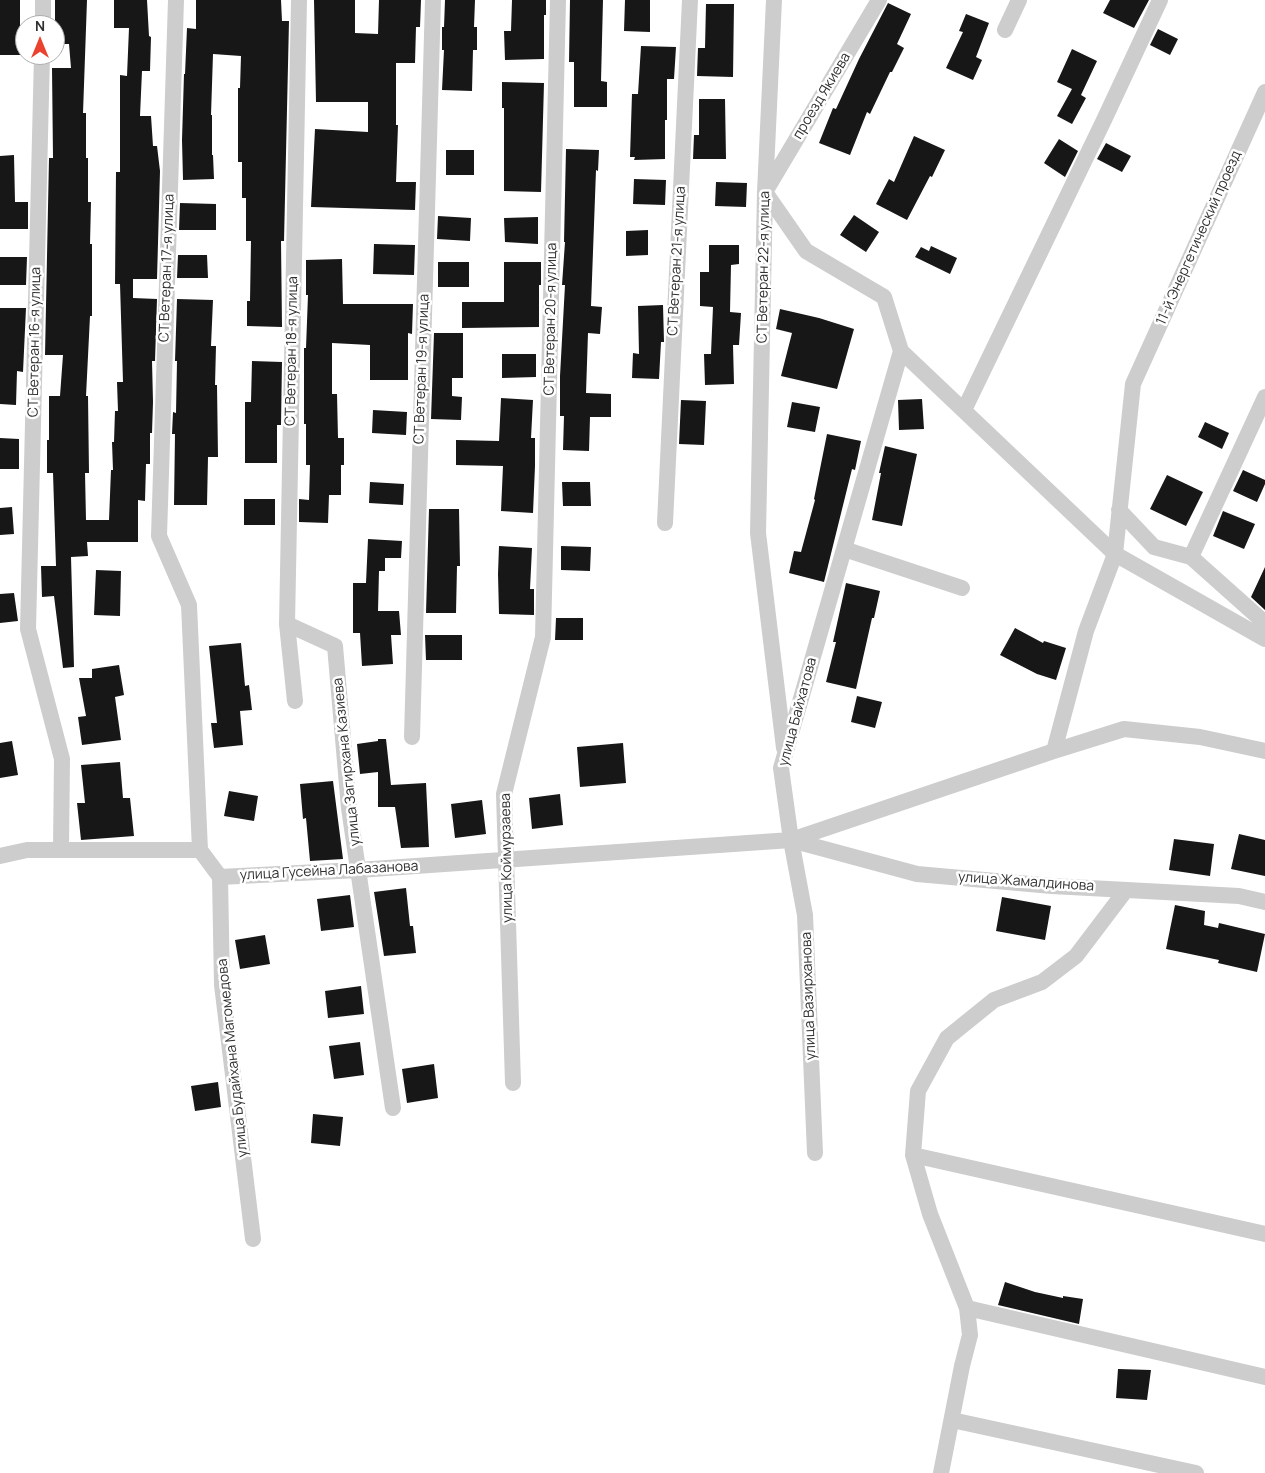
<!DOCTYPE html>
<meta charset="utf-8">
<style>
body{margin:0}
#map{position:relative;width:1265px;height:1473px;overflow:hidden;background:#fff;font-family:Manrope,sans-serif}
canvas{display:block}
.north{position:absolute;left:15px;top:15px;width:50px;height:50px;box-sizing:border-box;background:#fff;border:1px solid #acacac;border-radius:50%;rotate:0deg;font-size:14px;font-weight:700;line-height:20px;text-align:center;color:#303030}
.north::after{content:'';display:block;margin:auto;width:18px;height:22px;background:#ea422e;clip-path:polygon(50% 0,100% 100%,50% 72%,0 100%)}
</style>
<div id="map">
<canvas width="1265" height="1473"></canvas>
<div class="north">N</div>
</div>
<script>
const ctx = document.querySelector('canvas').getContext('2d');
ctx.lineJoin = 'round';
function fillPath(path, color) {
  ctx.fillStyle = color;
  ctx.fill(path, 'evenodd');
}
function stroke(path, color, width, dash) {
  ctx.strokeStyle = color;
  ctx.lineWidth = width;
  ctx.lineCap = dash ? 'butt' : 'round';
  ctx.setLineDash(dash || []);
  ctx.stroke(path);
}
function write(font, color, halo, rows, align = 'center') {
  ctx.font = font + ' Manrope,sans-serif';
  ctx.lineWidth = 5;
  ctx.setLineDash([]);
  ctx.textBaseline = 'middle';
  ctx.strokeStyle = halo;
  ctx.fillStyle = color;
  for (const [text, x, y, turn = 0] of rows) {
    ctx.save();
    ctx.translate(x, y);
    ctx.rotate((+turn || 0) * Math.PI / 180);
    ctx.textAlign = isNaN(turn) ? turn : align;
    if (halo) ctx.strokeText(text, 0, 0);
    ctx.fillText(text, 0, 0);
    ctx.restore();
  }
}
fillPath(new Path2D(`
 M0,0H20V27H25V55H0Z
 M55,0H87L83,113H86V158H88V202H91L90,244H92V316H90L86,396H88L89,473H85L86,520H109L111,470H113L112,442H114L115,411H118L117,382H123L120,284H115L116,172H120V75L127,76L129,28H114V0H147L149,36L151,37L150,71H142L140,116H151L153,146H157L160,171L157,279H133V298L157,299L155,361H152L153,402L152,433H150V464H146L145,501L138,500V542H87L88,556L71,557L74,667L63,668L54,596L42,597L41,566H56L53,473H47V440H49V396H60L63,355H45L49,158H53L52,68H71L69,44H55Z
 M196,0H281L282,21H289L284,241H281L282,327L247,326V301H250L251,241H246V198H242V162H238V88H240L241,56L213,54L211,115H212V155H213L214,179L183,180L182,140L184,74H185L187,28L196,29Z
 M314,0H355V33L378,34L379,0H421L420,27H416L415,63H396V125H398L396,182H416L415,210L311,207L315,129L368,132V102H316Z
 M445,0H475L474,27H477V50H473L472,91L442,90L444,50H442V27H444Z
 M512,0H546V15H544V59L505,60L504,31H511Z
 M570,0H603L601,81L607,82V107H574V62H569Z
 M625,0H650V32L624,31Z
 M1110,0H1149L1134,28L1103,13Z
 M888,3L911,14L897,44L904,48L892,72H890L870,114L867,112L850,155L819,143L833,108L836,109L859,59Z
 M706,4H734L733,77L697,76L698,48H705Z
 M966,14L989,23L976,57L982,60L973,80L946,68L963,32L959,31Z
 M1158,29L1178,39L1170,55L1150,45Z
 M641,46L676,47L674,79H667V120H665V159L634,160L635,157H630L632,94H638Z
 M1072,49L1097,61L1081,95L1086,98L1072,124L1057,116L1072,89L1057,82Z
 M502,82L544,83L541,192L504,191V108H502Z
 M699,99H725L726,159H693L694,135H699Z
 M914,136L945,150L932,177L930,176L907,220L876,204L889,179L894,182Z
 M1059,139L1078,151L1065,177L1044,163Z
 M1106,143L1131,156L1122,172L1097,159Z
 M566,149L599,150L598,171L596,170L591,306L602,307L600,334L588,333L586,393L611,394V417H590L589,451L563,450L564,416H560V376L565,285H562L565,242H564Z
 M446,150H474V175H446Z
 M14,155L15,202H28V229H0V156Z
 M634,179L666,180L665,205L633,204Z
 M716,182L747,183L746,207L715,206Z
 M180,203L216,204V230H179Z
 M854,215L879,232L866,252L840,235Z
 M438,216L471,218L470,241L437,239Z
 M538,217V244L505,242L504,218Z
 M648,230V255L626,256V231Z
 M374,244L415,245L414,275L373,274Z
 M709,245H739V264L731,265L730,312L741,313L739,345H733L734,384L705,385L704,354H711L713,307L700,306V272H709Z
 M931,246L957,258L950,274L915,257L921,247L929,251Z
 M178,255H207L208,278H177Z
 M0,257H27L26,285H0Z
 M342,259L343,304H413L412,334L408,333V380H370V345L332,343V394H337L338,438H344V465H341V495H329L328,523L299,522V499L309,500L310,465H306V424H304V348H306L308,295H306V260Z
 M438,262H469V287H438Z
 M504,262H541V285H539V327L462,328V302H504Z
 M177,299L213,300L211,346H216L215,385H217L218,457H208L207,505H174L175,434H172L173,412L176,413L177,361H175Z
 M663,305L664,342H661L659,379L632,378L633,353L639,354L638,306Z
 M0,308H26L23,372L17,371L16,405L0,404Z
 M780,309L819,318L854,329L837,389L781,376L792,333L776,329Z
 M434,333H463V378H452V396L462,397L461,420L431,419Z
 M502,354H536V377L502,378Z
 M252,361L282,362L281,425H277V463H245V402H251Z
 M501,398L533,400L531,438H535V466L533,513L501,511L503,466L456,465V440L499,441Z
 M922,399L924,429L899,430L898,400Z
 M681,400L706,401L704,445L679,444Z
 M792,402L820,407L815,432L787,427Z
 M373,410L407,412L406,435L372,433Z
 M1205,422L1229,433L1222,449L1198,437Z
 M827,434L861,441L855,470L852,469L824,582L789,573L794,551L801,552L815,500L814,499Z
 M0,438L19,439V469H0Z
 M885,446L917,454L902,526L872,520L881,473H879Z
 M1243,470L1265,480V484L1257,502L1233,491Z
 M1167,475L1203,492L1186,526L1150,509Z
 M370,482L404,484L403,505L369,503Z
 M562,482H590L591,506H563Z
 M244,499H275V525H244Z
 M12,507L14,534L0,535V508Z
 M429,509H459L460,566H457L456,613H426Z
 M1223,511L1255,524L1244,549L1213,536Z
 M368,539L402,541L401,558H385V571H379L378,611H399L401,635H391L393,664L362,666L360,633H353V583H366Z
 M499,546L532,548L530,589H534V615L499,614L498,574Z
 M561,546L591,547L590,571L561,570Z
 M1265,567V610L1251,597Z
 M96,570L121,571L120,616L94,615Z
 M846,583L880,591L874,618H872L856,689L826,682L836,642H833Z
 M14,593L18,621L0,623V594Z
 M556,618H583V640H555Z
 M1015,628L1043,643L1044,641L1066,648L1056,680L1037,674L1000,655Z
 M425,635H462V660H426Z
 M241,643L245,686L249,685L252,710L240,711L243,745L214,748L211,723H217L209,646Z
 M119,665L124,695L115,697L121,740L82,745L78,717L86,716L79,678H92V669Z
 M857,696L882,702L875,728L851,722Z
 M378,739H386L391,785L426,783L429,847L401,848L395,807H378V772L360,774L357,744L378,741Z
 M12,741L18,775L0,778V743Z
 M623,743L626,783L580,787L577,747Z
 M120,762L123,798H130L134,836L81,840L77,803H85L81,765Z
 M333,781L343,859L310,861L306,818L303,819L300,784Z
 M229,791L258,796L254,821L224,816Z
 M560,794L563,825L532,829L529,798Z
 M482,800L486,834L455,838L451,804Z
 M1239,834L1265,840V876L1231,869Z
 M1174,839L1214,844L1210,876L1169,870Z
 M406,888L410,926H413L416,953L384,956L374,892Z
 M350,895L354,927L321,931L317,899Z
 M1002,897L1051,906L1045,940L996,931Z
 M1175,905L1205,911L1204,925L1218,928L1219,923L1265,934L1257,972L1218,963L1219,960L1166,949Z
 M265,935L270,964L240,969L235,940Z
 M361,986L364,1014L328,1018L325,991Z
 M360,1042L364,1075L334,1079L329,1046Z
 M434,1064L438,1098L407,1103L402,1069Z
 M218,1082L221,1107L195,1111L191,1086Z
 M313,1114L343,1117L340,1146L311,1143Z
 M1005,1282L1035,1292L1063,1298V1296L1083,1299L1079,1324L998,1305Z
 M1118,1369L1151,1370L1147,1400L1116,1398Z`), '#171717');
stroke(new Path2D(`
 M176,0L159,536L189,605L200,850L220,877L358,870L791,840L917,874L1052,886L1239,896L1265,902
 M774,0L765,192L758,533L784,748
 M879,0L765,192L806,251L884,297L901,351L781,768L791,840L1054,751L1124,729L1200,737L1265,751
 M43,25V0
 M1005,30L1019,0
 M42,55L28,629L62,759L61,850
 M901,351L1115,554L1265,639
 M964,410L1104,120L1160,0
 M1119,510L1154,547L1191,557L1265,623
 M665,523L690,0
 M844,549L962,588
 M1191,557L1265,397
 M287,624L335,646L349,808L393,1108
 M295,701L287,624L299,0
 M412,737L433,0
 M1054,751L1086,631L1115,554L1133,384L1265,92
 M791,840L805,915L815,1153
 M0,856L27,850H200
 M220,877L222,985L253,1239
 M513,1083L504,794L543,637L558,0
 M913,1155L1265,1234
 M967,1308L1265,1377
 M952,1420L1196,1473
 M941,1473L962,1366L970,1335L967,1308L930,1214L913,1155L918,1091L947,1038L994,1000L1042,982L1076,956L1126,890`), '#cdcdcd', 16);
write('14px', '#303030', '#fff', [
 ["проезд Якиева",822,96,-59],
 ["11-й Энергетический проезд",1199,238,-66],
 ["СТ Ветеран 21-я улица",677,261,-87],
 ["СТ Ветеран 22-я улица",764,267,-89],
 ["СТ Ветеран 17-я улица",167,268,-88],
 ["СТ Ветеран 20-я улица",551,319,-89],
 ["СТ Ветеран 16-я улица",35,342,-89],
 ["СТ Ветеран 18-я улица",292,351,-89],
 ["СТ Ветеран 19-я улица",422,369,-88],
 ["улица Байхатова",798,712,-75],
 ["улица Загирхана Казиева",347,762,-96],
 ["улица Коймурзаева",507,858,-91],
 ["улица Гусейна Лабазанова",329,871,-3],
 ["улица Жамалдинова",1026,882,4],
 ["улица Вазирханова",809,996,-92],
 ["улица Будайхана Магомедова",233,1058,-96]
]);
</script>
